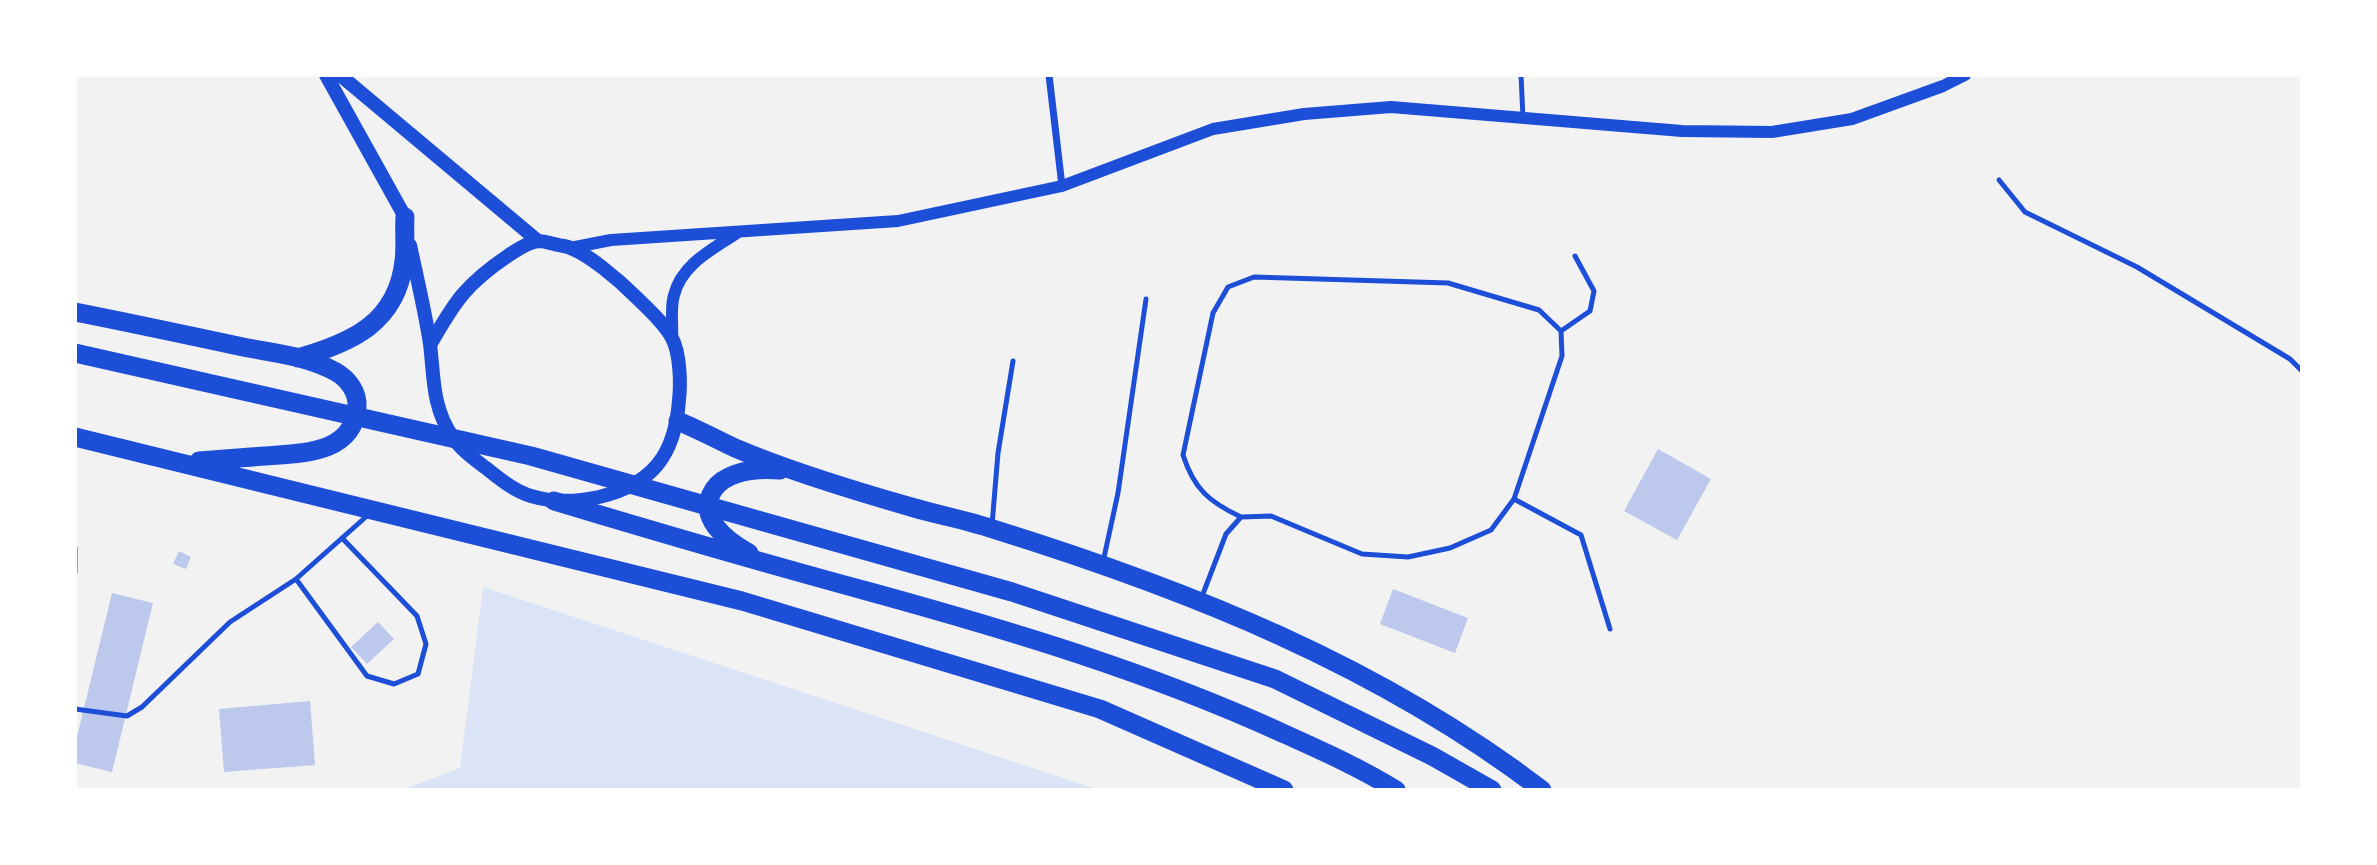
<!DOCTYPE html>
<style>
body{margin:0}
#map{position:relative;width:2377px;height:865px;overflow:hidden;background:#f2f2f2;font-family:"Alegreya Sans",sans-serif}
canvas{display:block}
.frame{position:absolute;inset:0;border:77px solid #fff;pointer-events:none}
</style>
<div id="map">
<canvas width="2377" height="865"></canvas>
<div class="frame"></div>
</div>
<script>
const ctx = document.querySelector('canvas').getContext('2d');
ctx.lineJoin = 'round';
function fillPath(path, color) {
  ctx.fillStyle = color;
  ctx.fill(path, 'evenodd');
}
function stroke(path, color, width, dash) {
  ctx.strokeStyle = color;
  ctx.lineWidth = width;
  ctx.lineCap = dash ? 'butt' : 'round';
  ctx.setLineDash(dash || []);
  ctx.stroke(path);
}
fillPath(new Path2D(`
 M483,587L1100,790H402L460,768Z`), '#dbe4f7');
fillPath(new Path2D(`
 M1658,449L1711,479L1677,540L1624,511Z
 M179,551L191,557L186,569L173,564Z
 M1393,589L1468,618L1455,653L1380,624Z
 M112,593L153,603L112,772L75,763V745Z
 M378,622L394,639L367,664L351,647Z
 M310,701L315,765L224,772L219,709Z`), '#bdc9ec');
stroke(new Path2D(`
 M1521,75L1523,118
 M1999,180L2025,212L2137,267L2290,359L2302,371
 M1561,331L1590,311L1594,291L1575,256
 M1514,499L1581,535L1610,629
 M992,525L998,453L1013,361
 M75,548V572
 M1103,562L1118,493L1146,299
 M296,579L367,676L394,684L418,674L426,644L417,616L342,538
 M1201,599L1226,534L1241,517L1271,516L1362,554L1408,557L1450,548L1491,530L1514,499L1562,356L1561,331L1539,310L1448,283L1254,277L1228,287L1213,313L1183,455C1194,489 1209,502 1241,517
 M75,709L127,716L142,707L230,622L296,579L368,515`), '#1d4ed8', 5);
stroke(new Path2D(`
 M1049,75L1062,186`), '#1d4ed8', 7);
stroke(new Path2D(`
 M570,248L611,240L898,221L1062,186L1213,129L1304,114L1391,107L1682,131L1772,132L1852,119L1943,86L1965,75
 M672,338C673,325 670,308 674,295C682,263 714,249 738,232`), '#1d4ed8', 12);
stroke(new Path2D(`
 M326,75L405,217L406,225
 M340,75L538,241
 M410,245C417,278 425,311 430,344C434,376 432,407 452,436C460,449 474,459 486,468C500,479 514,491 531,496C554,503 576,502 599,497C653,484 675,455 679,400C681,383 680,353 672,338C664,323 649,310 637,298C621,282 585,250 564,246C556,245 546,241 538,241C528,242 517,250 509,255C466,284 455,301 430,345`), '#1d4ed8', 14);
stroke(new Path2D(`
 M75,312C131,323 187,335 243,347C273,353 308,356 336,372C348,379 358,392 357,407C353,455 300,453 264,456C242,458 221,459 199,461
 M75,353L531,456L1012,592L1275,679L1432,756L1492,790
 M298,358C351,343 397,323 404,261C406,247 404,232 405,217
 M678,421C697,429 716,439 735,448C789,471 855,491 911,507C938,515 966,520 993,529C1189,590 1378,665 1542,790
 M75,437L742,601L1100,709L1284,790
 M554,501C660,533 767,564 874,593C1012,631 1148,672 1278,731C1318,749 1359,767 1396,790
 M749,553C727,541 695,517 714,489C719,482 727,477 736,474C750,469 766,469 780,470`), '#1d4ed8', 19);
</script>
